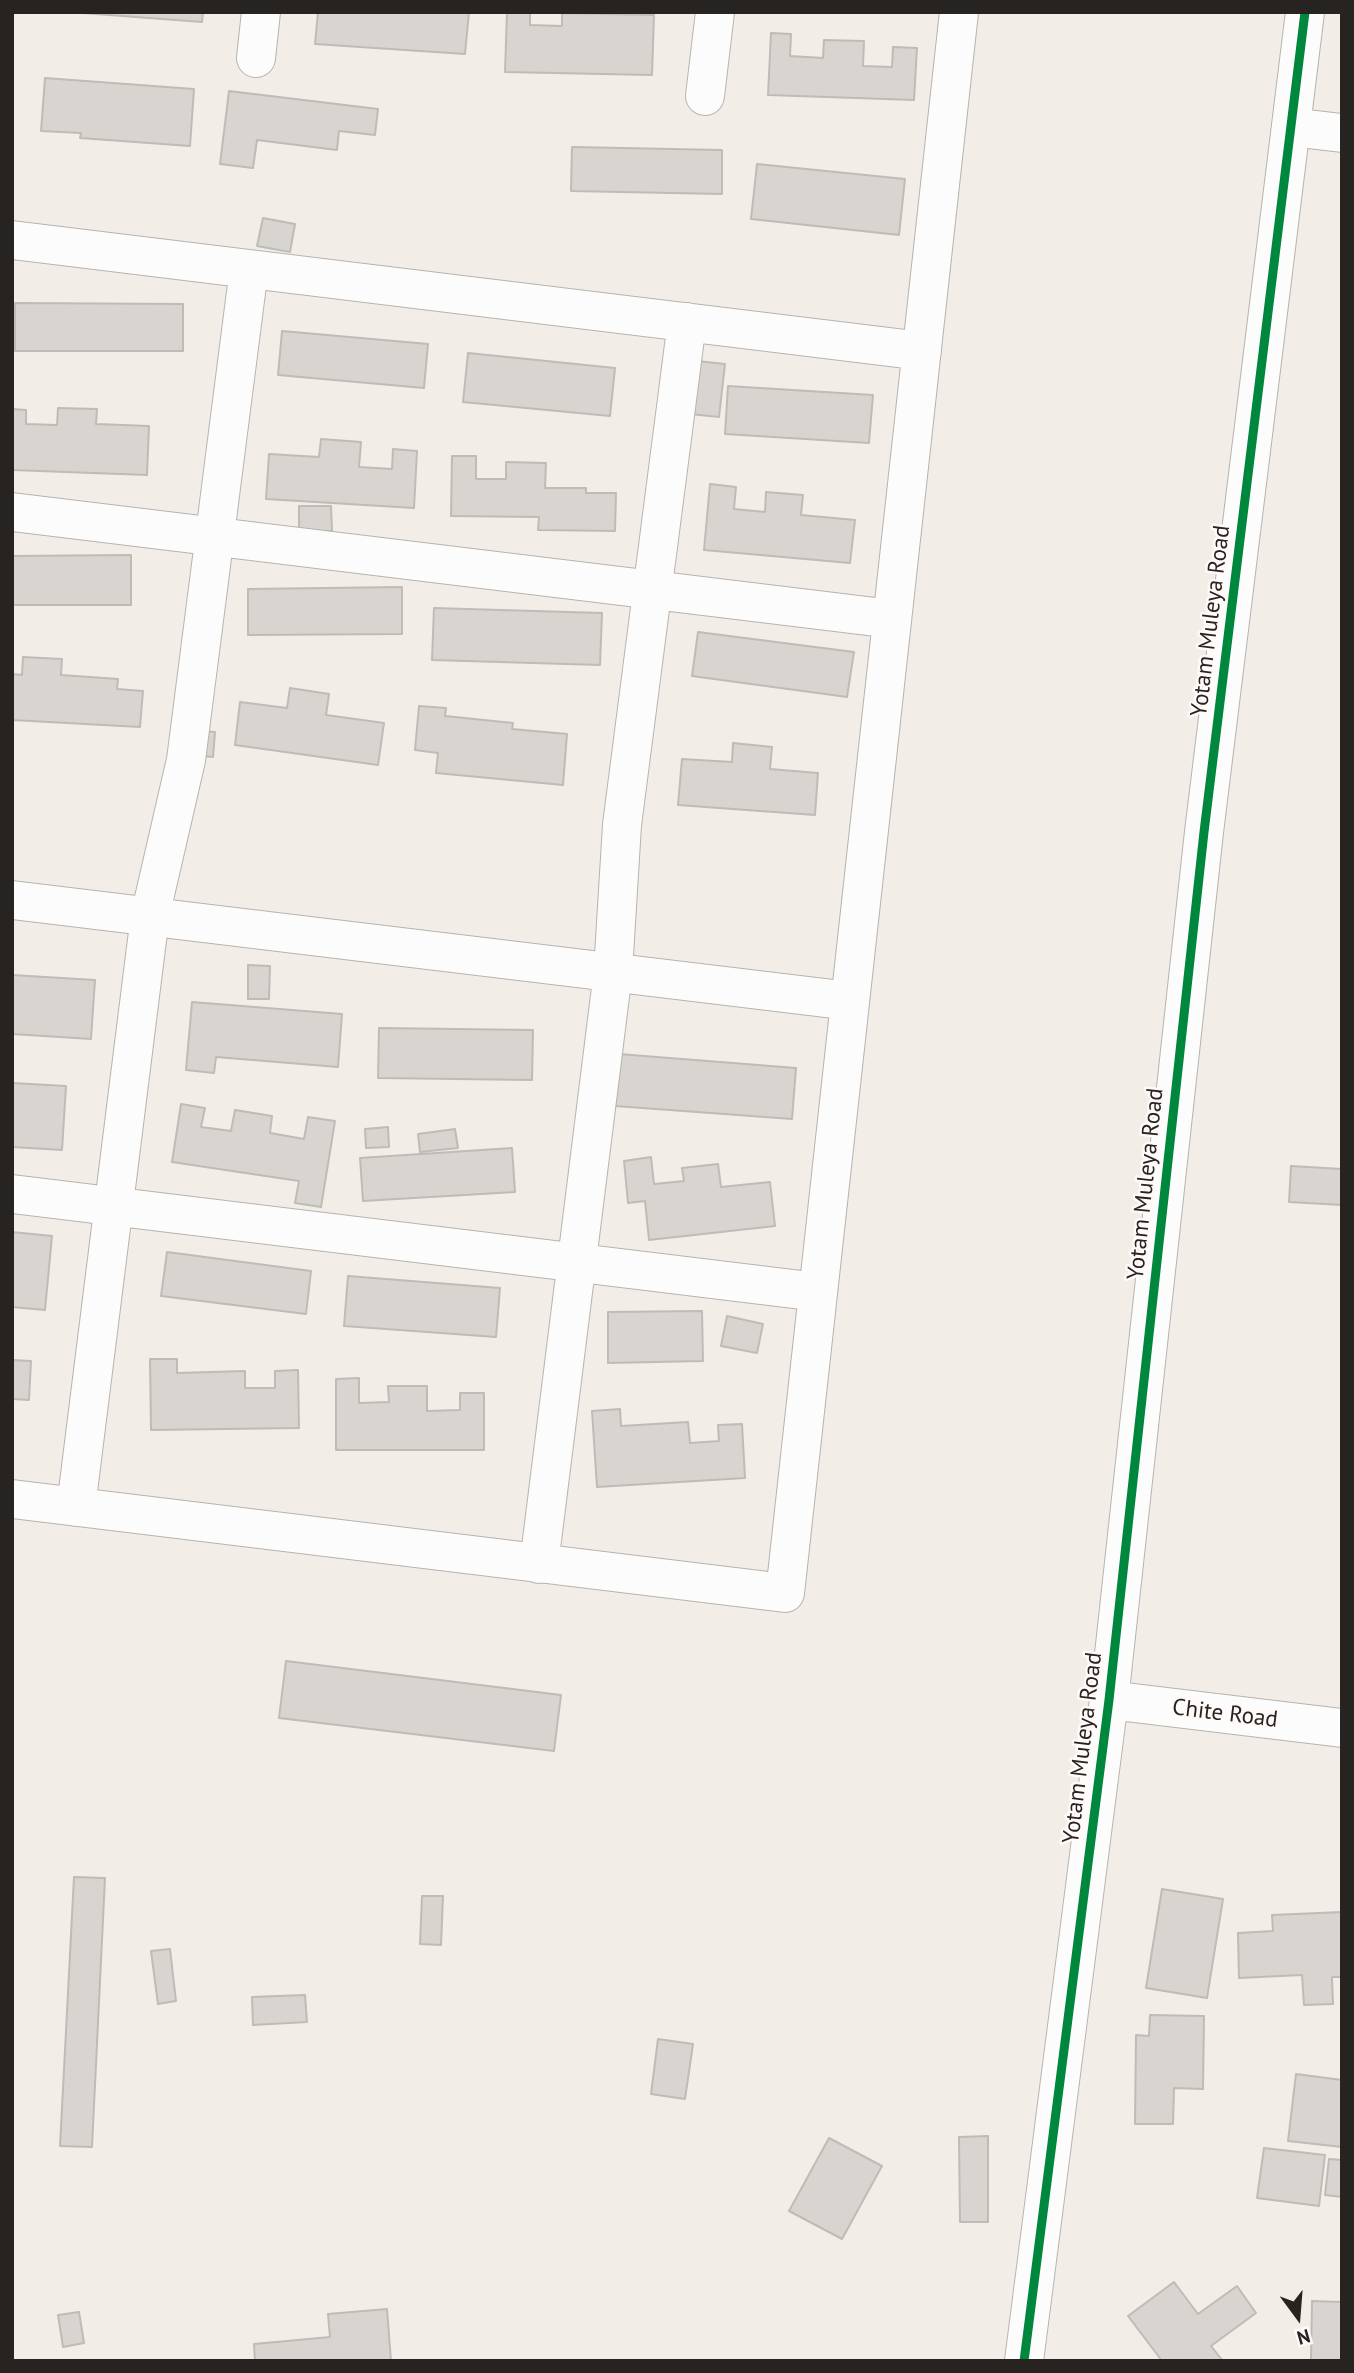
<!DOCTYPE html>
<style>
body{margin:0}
#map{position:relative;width:1354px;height:2373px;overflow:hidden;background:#f3ede8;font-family:"PT Sans",sans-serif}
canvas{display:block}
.frame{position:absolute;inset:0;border:14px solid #272320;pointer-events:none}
.north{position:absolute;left:1263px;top:2282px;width:70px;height:70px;-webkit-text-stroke:5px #fffaf7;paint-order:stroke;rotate:164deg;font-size:19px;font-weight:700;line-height:28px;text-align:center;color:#272320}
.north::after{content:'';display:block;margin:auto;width:24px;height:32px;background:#272320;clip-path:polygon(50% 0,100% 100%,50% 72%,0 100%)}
</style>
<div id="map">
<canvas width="1354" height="2373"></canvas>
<div class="frame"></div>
<div class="north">N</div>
</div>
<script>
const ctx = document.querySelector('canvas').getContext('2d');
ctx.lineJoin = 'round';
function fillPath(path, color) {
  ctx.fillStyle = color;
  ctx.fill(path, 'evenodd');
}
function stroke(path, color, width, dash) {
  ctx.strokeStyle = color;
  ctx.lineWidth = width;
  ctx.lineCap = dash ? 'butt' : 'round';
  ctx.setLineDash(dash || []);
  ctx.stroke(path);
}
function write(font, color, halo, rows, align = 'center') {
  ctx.font = font + ' "PT Sans",sans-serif';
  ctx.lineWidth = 5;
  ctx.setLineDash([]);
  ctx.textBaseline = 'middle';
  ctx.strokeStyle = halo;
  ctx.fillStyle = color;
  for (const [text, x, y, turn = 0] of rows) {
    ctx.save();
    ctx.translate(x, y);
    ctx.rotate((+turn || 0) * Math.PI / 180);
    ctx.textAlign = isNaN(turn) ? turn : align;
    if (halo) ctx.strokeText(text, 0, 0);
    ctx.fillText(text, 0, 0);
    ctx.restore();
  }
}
const building = new Path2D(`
 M69,12H203L202,22Z
 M318,12H469L465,54L315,44Z
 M507,12H530V25L562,26V13L654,15L652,75L505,72Z
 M771,33L791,34L790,56L823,58L824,40L864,41L863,66L892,67L893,47L917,48L914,100L768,95Z
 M45,78L194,89L190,146L80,138L81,133L41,131Z
 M229,91L378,109L375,135L339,131L337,150L257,140L253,168L220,164Z
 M572,147L722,150V194L571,191Z
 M757,164L905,179L899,235L751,219Z
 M263,218L295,224L290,252L257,246Z
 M15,303L183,304V351H15Z
 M282,331L428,344L424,388L278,375Z
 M468,353L615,368L610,416L463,402Z
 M697,361L725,364L719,417L690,414Z
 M728,386L873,395L869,443L725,434Z
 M58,408L97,409L96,424L149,426L147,475L12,470V409L26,410V424L57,425Z
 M321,439L361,442L359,467L392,469L393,449L417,451L414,508L266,499L269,454L319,457Z
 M452,456H476V479H506V462L546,463L545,488H586V493H616L615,531L538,530L539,517L451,516Z
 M710,484L736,487L734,509L765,512L766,492L803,495L801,515L855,520L850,563L704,550Z
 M299,506H331L332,531H299Z
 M131,555V605H12V556Z
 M402,587V634L248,635V589Z
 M434,608L602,613L600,665L432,660Z
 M698,632L854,652L847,697L692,676Z
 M23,657L62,659L61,675L118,679L117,689L143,691L140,727L12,720V674L22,675Z
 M290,688L329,694L326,715L384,723L378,765L235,745L240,702L287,708Z
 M419,706L446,708L445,716L513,723L512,729L567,734L563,785L436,773L438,753L415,750Z
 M192,730L215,732L213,757L191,755Z
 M733,743L772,747L770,769L818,773L815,815L678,805L682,759L732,762Z
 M248,965L270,966L269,999H248Z
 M12,975L95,980L91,1039L12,1034Z
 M192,1002L342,1014L338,1067L216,1057L214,1073L186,1070Z
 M379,1028L533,1030L532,1080L378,1078Z
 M619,1054L796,1068L792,1119L615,1106Z
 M12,1083L66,1086L62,1150L12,1147Z
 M181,1104L205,1108L201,1127L231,1131L235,1110L272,1116L270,1133L304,1139L308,1117L335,1121L321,1207L295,1203L299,1181L172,1162Z
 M388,1127L389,1147L366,1148L365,1129Z
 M455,1129L458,1148L420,1152L418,1134Z
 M512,1148L515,1192L363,1201L360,1158Z
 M651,1157L654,1184L684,1181L682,1168L718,1164L721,1187L770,1182L775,1226L649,1240L645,1201L628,1203L624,1161Z
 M1291,1166L1342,1169V1205L1289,1202Z
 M12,1232L52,1236L45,1310L12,1307Z
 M167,1252L311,1271L306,1314L161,1296Z
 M348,1276L500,1288L496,1337L344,1326Z
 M702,1311L703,1361L608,1363V1312Z
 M727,1316L763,1324L757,1353L721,1346Z
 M150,1359H177V1373L245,1371V1388H275V1371L298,1370L299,1428L151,1430Z
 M12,1360L31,1361L29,1400L12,1399Z
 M359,1378V1403L389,1402L388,1386H427V1411L460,1410V1393H484V1450H336V1379Z
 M620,1409L621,1426L688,1422L690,1443L719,1441L718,1425L742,1424L745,1478L597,1487L592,1411Z
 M286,1661L561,1695L554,1751L279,1718Z
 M74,1877L105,1878L92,2147L60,2146Z
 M1162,1889L1223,1899L1207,1998L1146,1988Z
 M422,1896H443L441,1945L420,1944Z
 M1342,1912V1977H1332L1333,2004L1304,2005L1302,1975L1239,1978L1238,1933L1273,1931L1272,1915Z
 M170,1949L176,2001L158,2004L151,1951Z
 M305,1995L307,2022L253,2025L252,1997Z
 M1150,2015L1204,2016L1203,2089L1174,2088L1173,2124H1135L1136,2035L1149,2036Z
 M658,2039L693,2044L685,2099L651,2094Z
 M1296,2074L1342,2080V2147L1288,2141Z
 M988,2136V2222H960L959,2137Z
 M829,2138L882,2166L842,2239L789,2211Z
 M1264,2148L1325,2155L1319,2206L1257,2198Z
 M1329,2159L1342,2160V2197L1325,2195Z
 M1174,2282L1198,2314L1237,2286L1256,2313L1211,2346L1223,2361H1162L1128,2316Z
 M1312,2301L1342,2302V2361H1311Z
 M387,2309L391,2361H255L254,2344L330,2337L328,2314Z
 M79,2312L84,2343L63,2347L58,2315Z`);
fillPath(building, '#d8d4d0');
stroke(building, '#bfbbb7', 2);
const minor = new Path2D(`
 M256,58L261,12
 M705,96L715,12
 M1291,127L1342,133
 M12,240L922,351
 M12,512L892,619
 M12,900L850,1001
 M12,1194L818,1292
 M12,1499L785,1593L959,12
 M76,1507L150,916L186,760L249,269
 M539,1564L613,972L622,825L687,322
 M1109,1700L1342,1728
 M1024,2361L1109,1700L1204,832L1305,12`);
stroke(minor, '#b7b3af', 40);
stroke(minor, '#fdfcfc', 38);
stroke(new Path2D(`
 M1024,2361L1109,1700L1204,832L1305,12`), '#00873e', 9);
write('23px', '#272320', '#fffaf7', [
 ["Yotam Muleya Road",1211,621,-83],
 ["Yotam Muleya Road",1146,1184,-84],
 ["Chite Road",1225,1714,7],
 ["Yotam Muleya Road",1083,1748,-83]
]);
</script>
